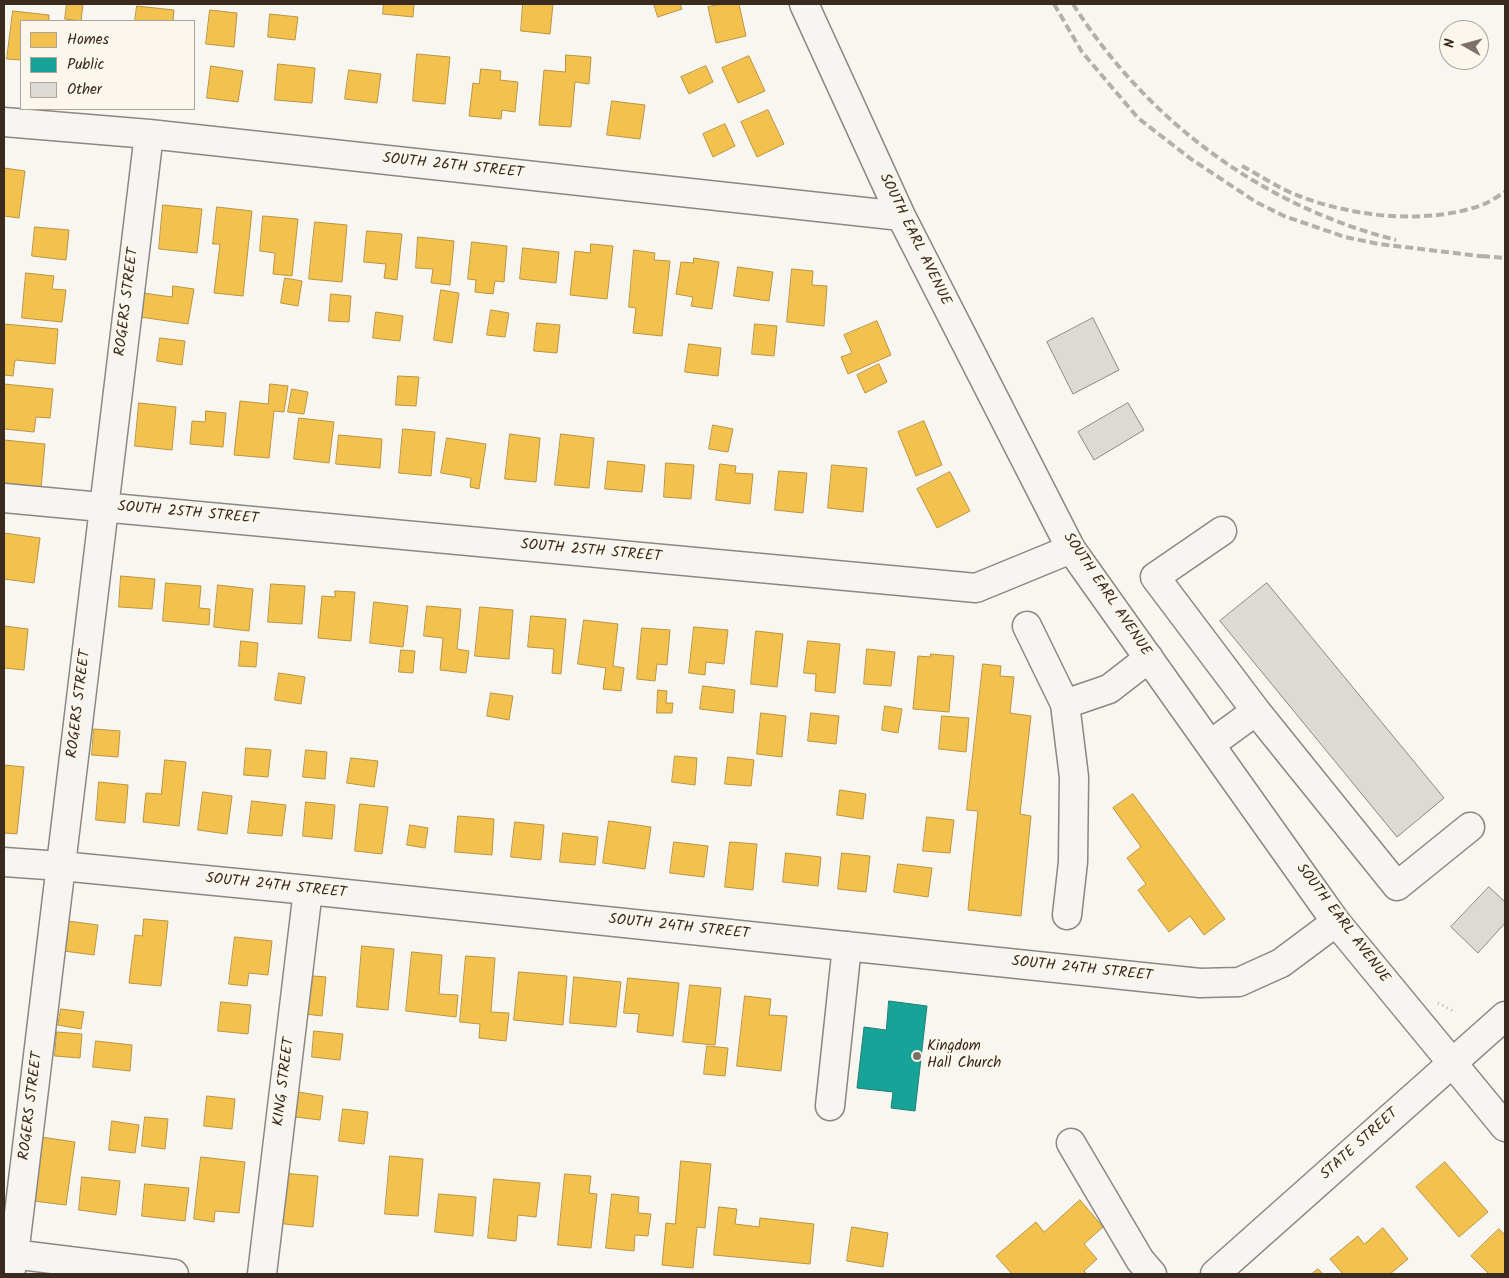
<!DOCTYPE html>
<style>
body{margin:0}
#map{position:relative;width:1509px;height:1278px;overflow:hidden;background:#f8f6f0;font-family:Kalam,sans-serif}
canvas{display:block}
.frame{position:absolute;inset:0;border:5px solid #3b2a1e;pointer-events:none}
.legend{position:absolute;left:20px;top:20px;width:175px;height:90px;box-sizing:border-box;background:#fbf7ec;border:1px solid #aea59a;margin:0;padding:6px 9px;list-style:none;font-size:15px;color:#3b2a1e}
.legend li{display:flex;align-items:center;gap:10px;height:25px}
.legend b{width:25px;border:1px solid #aea59a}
.north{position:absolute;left:1439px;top:20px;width:50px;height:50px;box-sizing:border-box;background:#fbf7ec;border:1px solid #aea59a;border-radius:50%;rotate:277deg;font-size:14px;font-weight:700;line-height:20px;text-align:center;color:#3b2a1e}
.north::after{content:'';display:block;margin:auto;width:18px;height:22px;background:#7d7168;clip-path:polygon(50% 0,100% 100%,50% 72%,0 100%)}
</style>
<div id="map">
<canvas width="1509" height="1278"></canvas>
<div class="frame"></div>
<ul class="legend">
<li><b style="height:14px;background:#f2c14e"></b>Homes</li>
<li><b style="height:14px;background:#17a398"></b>Public</li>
<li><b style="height:14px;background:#dcdad5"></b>Other</li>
</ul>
<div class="north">N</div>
</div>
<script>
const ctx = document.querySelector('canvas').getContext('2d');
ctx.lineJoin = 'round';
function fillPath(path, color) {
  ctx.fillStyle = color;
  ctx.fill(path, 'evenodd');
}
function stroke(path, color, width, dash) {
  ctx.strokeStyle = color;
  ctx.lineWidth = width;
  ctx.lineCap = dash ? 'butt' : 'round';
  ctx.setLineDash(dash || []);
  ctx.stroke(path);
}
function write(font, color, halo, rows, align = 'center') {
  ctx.font = font + ' Kalam,sans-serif';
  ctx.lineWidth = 5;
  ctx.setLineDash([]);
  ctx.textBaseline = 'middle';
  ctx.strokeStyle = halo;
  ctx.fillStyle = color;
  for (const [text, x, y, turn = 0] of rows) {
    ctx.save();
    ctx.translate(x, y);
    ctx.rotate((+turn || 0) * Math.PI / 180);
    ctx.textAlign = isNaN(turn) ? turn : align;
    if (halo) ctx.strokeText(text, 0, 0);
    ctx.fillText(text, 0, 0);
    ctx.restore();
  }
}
const homes = new Path2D(`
 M67,4H83L81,21L65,19Z
 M384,4H414L413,17L383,14Z
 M523,4H553L550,34L521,31Z
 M654,4H680L682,9L658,17Z
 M723,4H739L746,36L716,43L708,7Z
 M137,6L174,10L173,21H135Z
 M210,10L237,13L234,47L206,44Z
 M13,11L49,15V21H21V60L7,59Z
 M270,14L298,17L295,40L268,37Z
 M417,54L450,57L445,104L413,101Z
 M566,55L591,57L589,84L575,82L571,127L539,125L544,70L565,72Z
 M749,56L765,91L738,103L722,68Z
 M278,64L315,68L312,103L275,100Z
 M211,66L243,71L238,102L207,98Z
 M706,66L713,82L689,94L681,77Z
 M481,69L501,71L500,80L518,82L515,112L502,110L501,119L469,116L473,83L479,84Z
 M349,70L381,74L377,103L345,99Z
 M612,101L645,105L640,139L607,135Z
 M768,110L784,144L757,157L741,122Z
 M725,124L735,146L713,157L703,134Z
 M4,168L25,171L19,218L4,216Z
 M163,205L202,209L197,253L159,249Z
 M217,207L252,211L243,296L214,293L220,244H213Z
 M263,216L298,219L292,276L273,274L275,253L260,251Z
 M315,222L347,225L342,282L309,279Z
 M35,227L69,230L66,260L32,256Z
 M367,231L402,234L397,280L384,278L386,264L364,262Z
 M418,237L454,241L450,285L431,283L433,269L416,268Z
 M472,242L507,246L504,282L495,281L493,294L475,292L476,280L468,279Z
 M591,244L613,246L607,299L570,295L575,251L590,253Z
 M523,248L559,252L556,283L520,279Z
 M634,250L655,253L654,260L670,261L662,336L633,333L636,308L629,307Z
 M694,258L719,262L712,309L691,306L693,297L676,294L681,262L693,263Z
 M738,267L773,272L769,301L734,296Z
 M792,269L813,271L812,285L827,286L824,326L787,322Z
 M26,273L54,276L52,289L66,290L62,322L22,318Z
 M285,278L302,281L298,306L281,303Z
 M173,286L194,289L188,324L140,317L143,293L172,297Z
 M441,290L459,293L452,343L434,340Z
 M331,294L351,296L349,322L329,321Z
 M491,310L509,313L505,337L487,335Z
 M376,312L403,316L400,341L373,338Z
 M877,321L891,355L848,374L841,357L852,353L844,335Z
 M537,323L560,325L557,353L534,351Z
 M4,324L58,329L55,364L15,360L13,376L4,375Z
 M755,324L777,326L774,356L752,354Z
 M160,338L185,341L182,365L157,361Z
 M689,344L721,348L718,376L685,372Z
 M879,364L887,382L865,393L857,375Z
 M398,376L419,377L416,406L396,405Z
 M4,384L53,389L50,418L36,417L34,432L4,429Z
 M270,384L288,386L284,412L274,411L269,458L234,455L240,401L268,404Z
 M292,389L308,392L304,414L288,412Z
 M139,403L176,407L172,450L135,446Z
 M206,411L226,413L223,447L190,444L192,421L205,422Z
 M299,418L334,422L329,463L294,459Z
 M924,421L942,465L916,476L898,432Z
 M713,425L733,429L728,452L709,449Z
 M403,429L435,432L431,476L399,473Z
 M510,434L540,438L536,482L505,479Z
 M561,434L594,438L589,488L555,485Z
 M339,435L382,439L380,468L336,464Z
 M447,438L486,444L479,489L470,487L471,478L441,473Z
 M4,440L45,444L41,489L4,485Z
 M608,461L645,465L642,492L605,489Z
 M666,463L694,465L691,499L664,497Z
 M720,464L736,466L735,473L753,474L750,504L716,500Z
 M832,465L867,468L863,512L828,508Z
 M779,471L807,473L803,513L775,510Z
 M950,472L970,511L937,528L917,489Z
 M4,533L40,538L34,583L4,579Z
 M121,576L155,579L152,609L119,607Z
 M166,583L201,586L199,608L210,609L209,625L163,621Z
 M271,584L305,586L302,624L268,622Z
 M218,585L253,589L249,631L214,627Z
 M335,591L355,592L351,641L318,638L322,596L335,597Z
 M374,602L408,606L403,647L370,643Z
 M427,606L461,609L457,649L469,651L466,673L440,670L443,638L424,636Z
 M480,607L513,610L509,659L475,656Z
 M531,616L566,619L561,674L552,673L554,649L528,647Z
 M584,620L618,624L613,666L624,668L621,691L603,689L606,668L578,664Z
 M4,626L28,629L24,670L4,668Z
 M694,627L728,630L724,664L706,662L705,675L689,673Z
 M642,628L670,630L667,665L657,664L655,681L637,679Z
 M756,631L783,634L777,687L751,684Z
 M241,641L258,643L256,667L239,666Z
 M808,641L840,644L835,693L815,691L816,674L804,673Z
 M867,649L895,652L891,686L864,684Z
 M401,650L415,651L413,673L399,672Z
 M931,654L954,656L949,712L913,709L918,656L930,657Z
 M983,664L1001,666L1000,676L1014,677L1010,713L1031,716L1020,814L1031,816L1021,916L968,910L978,811L967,810Z
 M279,673L305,677L301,704L275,700Z
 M703,686L735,690L733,713L700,709Z
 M658,690L667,691L666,703H673L672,713H657Z
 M491,693L513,696L509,720L487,716Z
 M885,706L902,709L898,733L882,730Z
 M761,713L786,716L782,757L757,754Z
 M811,713L839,716L836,744L808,741Z
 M942,716L969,718L966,752L939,749Z
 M94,729L120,731L118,757L92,755Z
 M246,748L271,750L268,777L244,775Z
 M306,750L327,752L325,779L303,777Z
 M675,756L697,758L695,785L672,782Z
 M728,757L754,760L751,786L725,784Z
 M351,758L378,761L374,787L347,783Z
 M165,760L186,762L179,826L143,822L146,793L161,794Z
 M4,765L24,767L17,834L4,833Z
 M99,782L128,785L125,823L96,820Z
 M840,790L866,794L863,819L837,815Z
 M203,792L232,796L227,834L198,830Z
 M1133,794L1225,919L1204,935L1190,916L1169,932L1138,890L1146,884L1127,858L1141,847L1113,808Z
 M252,801L286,805L282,836L248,833Z
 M306,802L335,805L332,839L303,836Z
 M360,804L388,807L382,854L355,851Z
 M458,816L494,819L492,855L455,852Z
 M927,817L954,820L950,853L923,851Z
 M609,821L651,827L645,869L603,863Z
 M515,822L544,825L541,860L511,857Z
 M410,825L428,828L425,848L407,845Z
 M563,833L598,837L595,865L560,862Z
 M674,842L708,846L704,877L670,873Z
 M730,842L757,844L753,890L725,887Z
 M786,853L821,857L818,886L783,882Z
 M842,853L870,856L866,892L838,889Z
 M898,864L932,868L928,897L894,892Z
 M144,919L168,921L161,986L129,983L135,935L142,936Z
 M60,920L98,925L94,955L56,950Z
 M235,937L272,941L268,975L249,973L247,986L229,984Z
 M362,946L394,949L388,1010L357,1007Z
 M412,952L442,955L439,994L458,995L456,1017L406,1011Z
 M466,956L495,958L491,1012L509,1013L506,1041L479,1038L480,1024L460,1022Z
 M519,972L567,976L563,1025L514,1020Z
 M301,975L326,977L322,1016L297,1013Z
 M574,977L621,982L616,1027L570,1023Z
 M628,978L679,983L673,1036L637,1032L639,1014L624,1013Z
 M690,985L721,988L715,1045L683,1042Z
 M745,996L771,999L769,1015L787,1016L781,1071L737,1066Z
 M221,1002L251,1005L248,1034L218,1031Z
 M61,1009L84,1012L81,1029L58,1025Z
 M314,1031L343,1034L340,1060L312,1057Z
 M57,1032L82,1034L80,1058L55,1056Z
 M96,1041L132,1045L130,1071L93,1067Z
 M707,1046L728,1048L725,1076L704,1074Z
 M292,1091L323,1096L320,1120L288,1116Z
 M207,1096L235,1099L232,1129L204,1126Z
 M343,1109L368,1112L364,1144L339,1141Z
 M145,1117L168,1119L165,1149L142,1146Z
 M112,1121L139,1125L135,1153L109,1150Z
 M34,1136L75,1142L66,1205L25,1200Z
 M390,1156L423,1159L418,1216L385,1214Z
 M201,1157L245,1162L239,1213L215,1211L214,1222L194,1219Z
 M681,1161L711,1164L705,1228L697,1227L693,1268L662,1265L666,1223L675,1224Z
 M1445,1162L1488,1212L1459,1237L1416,1187Z
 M281,1173L318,1176L313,1227L276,1223Z
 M565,1174L591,1176L589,1193L597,1194L591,1248L558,1245Z
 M82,1177L120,1181L116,1215L79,1210Z
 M494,1179L540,1183L536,1217L518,1215L516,1241L488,1238Z
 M145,1184L189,1188L185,1221L142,1216Z
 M439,1194L476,1197L473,1236L435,1232Z
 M612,1194L639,1197L638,1213L651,1214L648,1236L635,1235L634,1251L606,1248Z
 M1080,1200L1103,1227L1084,1244L1097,1259L1084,1271L1087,1274H1012L996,1256L1036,1222L1044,1232Z
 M719,1207L737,1209L735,1224L759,1227L760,1218L814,1224L810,1264L714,1255Z
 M852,1227L888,1233L883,1267L847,1261Z
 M1383,1228L1408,1259L1390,1274H1343L1330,1259L1358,1236L1364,1244Z
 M1499,1229L1505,1235V1274H1489L1471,1256Z
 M1318,1269L1323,1274H1312Z`);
fillPath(homes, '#f2c14e');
stroke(homes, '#bb9440', 1);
const public = new Path2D(`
 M889,1001L927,1006L915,1111L891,1108L893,1092L857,1088L864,1027L886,1030Z`);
fillPath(public, '#17a398');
stroke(public, '#227f73', 1);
const building = new Path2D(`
 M1093,318L1119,370L1073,394L1047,342Z
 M1128,403L1144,430L1094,460L1078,432Z
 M1267,583L1444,798L1397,837L1220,621Z
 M1489,887L1505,902V923L1478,953L1451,927Z`);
fillPath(building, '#dcdad5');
stroke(building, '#8b8781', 1);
const minor = new Path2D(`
 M804,4L901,216L1071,549L1336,922L1505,1127
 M4,122L149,134L901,216
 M4,498L976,588L1071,549
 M1027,626L1065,704L1109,689L1149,658
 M1065,704L1074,777L1073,862L1067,915
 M1256,711L1397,886L1470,827
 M1211,744L1256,711L1155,577L1222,531
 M4,862L61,866L308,890L1200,983L1239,982L1281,963L1336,922
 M830,1106L847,946
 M1071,1143L1140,1260L1152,1274
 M4,1253L174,1274
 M10,1274L14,1255L149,134
 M262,1274L308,890
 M1215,1274L1505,1016`);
stroke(minor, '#8b8781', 31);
stroke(new Path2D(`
 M1438,1003L1453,1011`), '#b3b0ac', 3, [1, 4]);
stroke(minor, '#f6f5f1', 28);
stroke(new Path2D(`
 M1054,4L1082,52L1138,118L1191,159L1256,202L1284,216L1345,237L1379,244L1488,257
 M1073,4C1147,121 1262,206 1396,240
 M1242,166C1261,176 1280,189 1299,196C1354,217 1426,225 1482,205C1490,202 1498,196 1505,192
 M1482,256L1505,258`), '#b3b0ac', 4, [8, 4]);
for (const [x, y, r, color] of [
 [917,1056,5,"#7d7168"]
]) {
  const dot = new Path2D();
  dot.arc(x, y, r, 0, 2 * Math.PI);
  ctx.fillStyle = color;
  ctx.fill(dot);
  stroke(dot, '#fbf7ec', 2);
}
write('15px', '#3b2a1e', '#fbf7ec', [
 ["SOUTH 26TH STREET",453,167,6],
 ["SOUTH EARL AVENUE",914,240,64],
 ["ROGERS STREET",128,302,-83],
 ["SOUTH 25TH STREET",188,514,5],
 ["SOUTH 25TH STREET",591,552,5],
 ["SOUTH EARL AVENUE",1106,595,56],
 ["ROGERS STREET",80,704,-83],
 ["SOUTH 24TH STREET",276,887,6],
 ["SOUTH EARL AVENUE",1342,924,53],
 ["SOUTH 24TH STREET",679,928,6],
 ["SOUTH 24TH STREET",1082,970,6],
 ["KING STREET",285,1082,-83],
 ["ROGERS STREET",32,1106,-83],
 ["STATE STREET",1360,1145,-42]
]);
write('15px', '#3b2a1e', '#fbf7ec', [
 ["Kingdom",927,1047],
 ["Hall Church",927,1064]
], 'left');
</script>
